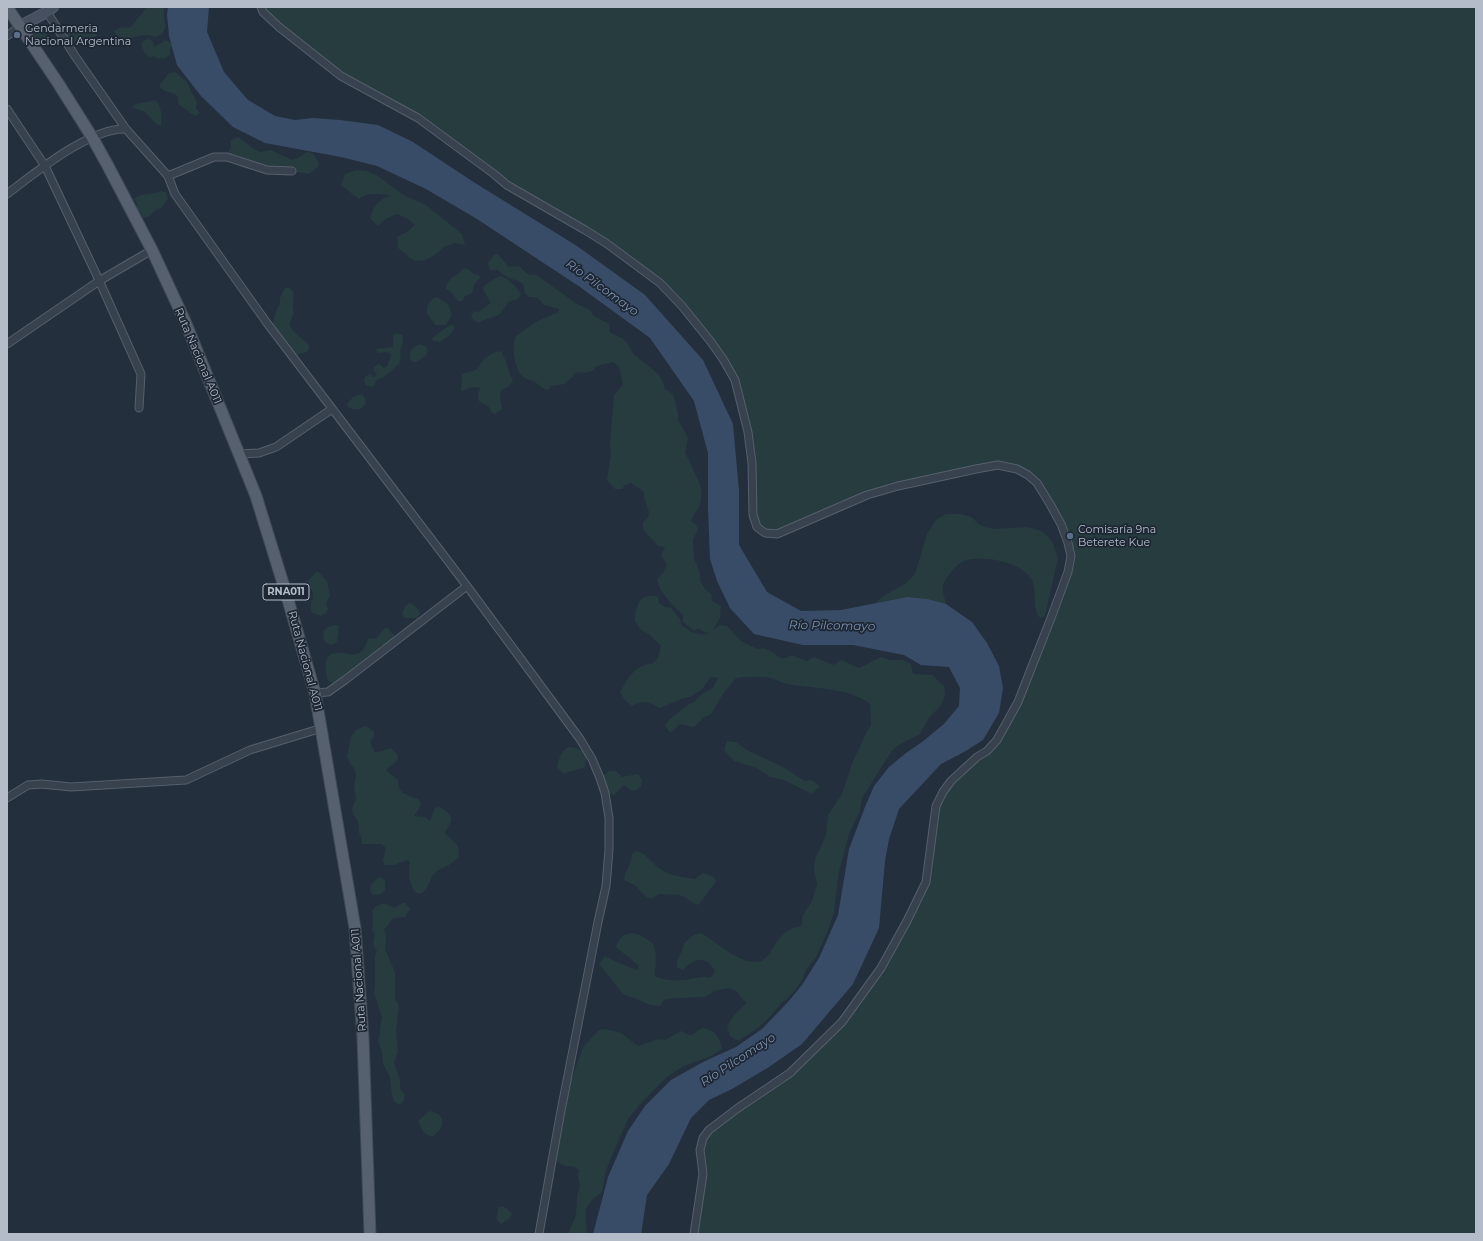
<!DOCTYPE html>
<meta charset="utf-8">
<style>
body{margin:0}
#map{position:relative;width:1483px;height:1241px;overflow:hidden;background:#242f3e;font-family:Montserrat,sans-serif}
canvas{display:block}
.frame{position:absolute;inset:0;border:8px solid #b4bcc9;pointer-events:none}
</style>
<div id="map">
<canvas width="1483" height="1241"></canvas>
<div class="frame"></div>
</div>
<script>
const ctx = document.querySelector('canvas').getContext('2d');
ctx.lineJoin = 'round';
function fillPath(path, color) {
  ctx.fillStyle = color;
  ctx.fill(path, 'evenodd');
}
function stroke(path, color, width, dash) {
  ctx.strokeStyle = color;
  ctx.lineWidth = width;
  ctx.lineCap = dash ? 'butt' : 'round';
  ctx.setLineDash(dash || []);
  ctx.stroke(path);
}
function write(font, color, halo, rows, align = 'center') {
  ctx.font = font + ' Montserrat,sans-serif';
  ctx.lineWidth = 3.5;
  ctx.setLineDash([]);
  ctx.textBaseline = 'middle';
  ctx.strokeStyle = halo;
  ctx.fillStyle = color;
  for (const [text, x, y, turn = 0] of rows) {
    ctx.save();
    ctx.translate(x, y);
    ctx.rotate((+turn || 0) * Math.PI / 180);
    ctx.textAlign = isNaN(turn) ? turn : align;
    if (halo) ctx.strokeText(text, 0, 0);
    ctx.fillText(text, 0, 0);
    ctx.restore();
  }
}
fillPath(new Path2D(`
 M147,7H164V21L166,26C164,30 163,34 158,36C154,38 151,35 146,35C134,35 121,46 114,31L119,28L131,27Z
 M261,7H1476V1234H694L703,1138L790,1073L842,1022L881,968L926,882L936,806L943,792L987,751L1018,702L1071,556L1061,524L1028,475L998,465L898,486L777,534L757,527L752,463L735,380L682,306L629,261L507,185L441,135L364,88L279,27Z
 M95,24L100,27C92,47 91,40 72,43L64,34L67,31L72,33C80,29 87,28 95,24Z
 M38,26L43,28L48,36L45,42L39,45L34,41V35L32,30Z
 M149,38L153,42L154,47L166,40L173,45L170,49V54C166,60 159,59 153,56L150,58L145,53L141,45L142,42Z
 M175,72L187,82L192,93L195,98L197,103L196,109L200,113L195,116L182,107L178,103C180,88 165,96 159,86L169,73Z
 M155,100C162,106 162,117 161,126L156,124L145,112L132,107C139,101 147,103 155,100Z
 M235,138H240L255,150L260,152L271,150L292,160L298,158L306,152L312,153L319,162L318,167L309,174L298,172L271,174L244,168L234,164L226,157L231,147L230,141Z
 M356,170L367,171L378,176L405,196L426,205L462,234L465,245L454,243L444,247L435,255L426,260L414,261L398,248L397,237L407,232L415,225L407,218L397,214L387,218L378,226L370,218C375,204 377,202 390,195C381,194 366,192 359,199L341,185L345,174Z
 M160,191L166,192L168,199L161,208L156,210L148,217L143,218L141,213L137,209V203L134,199C142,192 150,196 160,191Z
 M498,254L509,267L519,266C525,270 526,277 535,274L577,304L590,310L594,316L609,324L610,332C616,336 624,338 628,344C631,349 632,354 637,357C647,366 663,373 665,389L673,394L678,413V420L688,438L685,453C688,458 690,462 692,467C699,483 704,486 700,504C698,511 693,514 691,521L696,525L698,529L693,540L694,558L700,573V581L706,590L711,594L712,601L721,606L720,618L713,630L720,625L727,626L741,641L757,649L763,648L771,651L782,659L792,655L807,661L814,657L833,665L842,660L859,668L881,657L890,660H902L911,664L913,674L932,675L944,686L945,695L941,705L929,718L920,734L897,746L891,752L862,798L860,811L849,834L839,872L834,912L828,931L816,957L806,970L803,978L797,988L787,999L781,1003L769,1018L759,1027L738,1041L730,1036L727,1026L732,1018L746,1003L736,991L728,988L714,991L705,997L675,998L664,1000L660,1006C651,1006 645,1003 637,999C633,997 629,997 625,995C620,992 605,970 599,964L605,956C616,962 626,966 637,970L639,966L616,947C621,930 636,930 648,940C649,941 652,942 653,944C658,953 655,966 655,976C662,980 675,981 684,980C694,979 700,975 710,978L715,972C706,954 695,958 683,970L677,967V961L682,951L684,943L695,934L701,933C715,941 728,954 744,960C770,969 769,947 782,936C787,930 793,928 801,926L803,915L812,901L817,884L814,869L816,856L822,845L826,834L828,815L842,794L852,764L866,733L871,725L870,704C849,687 813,689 787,684C781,683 776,679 770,678C758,676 747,677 736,678L723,694L711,714L703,718L694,727L680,724L670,733L665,725L670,719L688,705L694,702L702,694L713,688L718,678L711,677L702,689L690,697L681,699L660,708C648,702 644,699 632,706L625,700L620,693C628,677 635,665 654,663L658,657L661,646L649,634L641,630L635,621C635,606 640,591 658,597L659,603L665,607L671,608L680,619L681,624C688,632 702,638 711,632L706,633L698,628L694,631L683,622V615C672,604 660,594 657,579L663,573L667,565L661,555L665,547L658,546L643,529V522L648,517L649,512L644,497V492L631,483L625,485L622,489H615L607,480L611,455L610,444L614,395L623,385L619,367L613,362L597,366L592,371L586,373L577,372L565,384L551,386L549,390C540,388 541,386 535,382C532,380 529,380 526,379C514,371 512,350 515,337L534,323L558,312L559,309L544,305C539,298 537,297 529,297L525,293L523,284L518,281L509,278L497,270H490L488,263L494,255Z
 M464,268L468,269L472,273L481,276L474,285L472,293L465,296L462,301H458L451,292L446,289C446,279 458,275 464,268Z
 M499,276C510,278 515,287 521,294C518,302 513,299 508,303C505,306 503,311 500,314C497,317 486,318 479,323L471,318L472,314L475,311L478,312L491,303L483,290L484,286Z
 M285,288H289L293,291C295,299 291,305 294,312C293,316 291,319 290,322C287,330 306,340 310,347L307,352L296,355L291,352L272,325L277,309L280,304V298Z
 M437,297L448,304L452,315L446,325H435C433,321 428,316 427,313C425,306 431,299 437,297Z
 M450,325L455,326C453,334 447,337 440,342L433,341L432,338Z
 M397,333L402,335L403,342L400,350L401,355L399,364L384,377L377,380L373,387L366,385L364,381L366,376L370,374L373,377H375L377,373L374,371V367L379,364L384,368L388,365L391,354L386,352L378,353L375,349L393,347V335Z
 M420,344L427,347C427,349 428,352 427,354C426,357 417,362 413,362L410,359C409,350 412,348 420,344Z
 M499,351L502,352C506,360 509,372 513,381L508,387L501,390L500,397L502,409L495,414L491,412L489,407L479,401L478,395L480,388L473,387L461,391L462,374L476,370L484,359L493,353Z
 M362,394L366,400C366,409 355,412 348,407L347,404L353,397Z
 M946,514H960L971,517L980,525L993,529L1027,527L1042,531L1052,541L1058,558L1045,616L1040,618C1038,615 1036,613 1036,610C1033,600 1037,585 1030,577C1017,561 986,556 967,560C959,561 947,576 944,583C941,590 945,598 946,604L928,599L907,597L875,603L885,595L905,584L915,574L927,534L936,520Z
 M316,572H318C322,575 323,578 327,581L330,596L326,603L328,609L326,613L321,616L312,613C309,605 312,602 313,594L308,581Z
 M409,603H411L417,608L420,614L417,618H405L402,614L405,606Z
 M335,625L339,626L337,642C332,645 330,646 325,642C321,632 324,627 335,625Z
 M388,628L395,637L388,643L380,646L377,652L368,657L367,661L362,666H354L353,672C345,678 337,686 328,681C325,671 322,653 337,653C346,652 350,657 359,653C366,649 365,643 369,638L376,639L384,629Z
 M365,726L369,728L374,732V737L370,742L375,753L391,748L397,754L398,759C395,764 390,766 386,770L398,780L399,788L402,792L411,797L419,799L421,805L414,816L425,817L430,821L435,808L440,807C455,817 453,818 445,833C453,842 460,842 459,856C452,866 443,866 435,873C428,880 430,889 420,894L415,892C409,883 408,873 410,862L407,860L394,865H385L383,860L386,848L381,844H362L361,836L359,833L358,821L353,814L352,808L356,799L354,786L356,775L354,768L350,764L347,756L351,737L356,730Z
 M727,741L736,742L747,750L783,767L805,781L812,780L820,786L812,794L784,780L770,777L757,768L734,761L724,750Z
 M568,747C581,748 589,753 585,767C577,770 571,771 563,774L557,767C558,760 562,750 568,747Z
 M609,771H616L622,777L638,774L642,780L641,786L635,791L630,790L624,785L614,795L608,794L600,781L604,775Z
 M637,851C646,854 651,862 659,868C669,876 683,877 695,879L703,873L714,877L716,882C709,889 705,898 698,905L693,903L685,897L679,895L660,894L651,899L645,896L636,886L624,880C625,868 632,866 632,854Z
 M379,877L385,880V890L381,894L373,895L370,890L371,885Z
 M384,903L395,908L402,903H405L410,909L405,917L393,918L388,925L384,929L386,935L385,949L395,972V999L399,1005L396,1031L398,1052L394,1063L400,1080V1089L405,1094L404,1100L399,1105L394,1101L392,1096L390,1077L383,1063L382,1052L378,1041L380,1033V1028L382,1017L374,993L375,987V957L377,951C372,946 373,941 375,934L372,930L373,917L372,911L376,906Z
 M703,1028C716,1031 719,1036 722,1049L709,1057L684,1066L668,1076L642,1102L628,1119L606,1170L602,1192C581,1208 586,1209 587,1234H568L576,1215L577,1196L580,1187L578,1176L579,1170C572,1165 573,1167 566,1166C560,1165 556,1160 552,1156L568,1089L583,1047L599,1030L605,1029L621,1033L638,1046L658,1039L665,1040L681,1031L689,1035L694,1034L698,1030Z
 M432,1111C448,1117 444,1128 432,1137C423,1134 422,1130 418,1121L428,1112Z
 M502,1206L506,1208L512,1214L510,1218L501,1224L497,1220C496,1216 498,1213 498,1208Z`), '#263c3f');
fillPath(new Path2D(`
 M168,7H209L207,32L224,72L248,100L275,116L295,120L313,118L340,120L378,125L413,142L475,183L577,246L645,295L703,360L733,424L739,491V545L767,592L801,611L841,610L907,597L928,599L946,604L972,622L987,643L999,666L1003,688L999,713L983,740L964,752L941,764L899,809L889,839L885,861L879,928L853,984L802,1044L769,1067L732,1089L709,1100L691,1118L669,1164L647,1195L641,1234H593L608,1177L628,1131L645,1106L671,1080L703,1062L736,1047L762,1029L788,1002L802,985L819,958L838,915L849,849L865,807L874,786L889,767L906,753L922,742L944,724L959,706L960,688L949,667L921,665L904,655L853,645H803L754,634L730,608L717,581L710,559L708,508V453L694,401L650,338L580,287L477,219L426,189L377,166L341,157L265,143L233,127L201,96L177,65L169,36L167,14Z`), '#394c67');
const street = new Path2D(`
 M261,7L263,12L279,27L341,76L418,118L494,174L507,185L585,230L606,243L660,283L682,306L711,342L723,359L735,380L748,432L752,463L753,515L757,527L765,533L777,534L867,495L898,486L976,469L998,465L1017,469L1028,475L1037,483L1050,504L1061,524L1068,543L1071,556L1068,572L1051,618L1018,702L997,740L987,751L977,757L951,781L943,792L936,806L926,882L907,921L881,968L842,1022L790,1073L738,1108L709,1130L703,1138L700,1150L703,1174L694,1234
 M47,12L75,56L126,129L168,176L175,194L267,323L467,586L580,739L592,759L600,778L605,793L609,818V850L606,886L598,922L560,1116L539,1234
 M7,36L20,26
 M7,109L45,166L98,278L141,374L139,408
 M168,176L214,157H227L267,170L292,171
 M7,194C35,173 91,127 126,129
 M7,344L99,281L152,250
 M239,454L259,453L276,447L332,409
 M315,693L328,692L345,680L467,586
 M7,798L28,785L42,784L71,787L186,780L250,750L322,728`);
const secondary = new Path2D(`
 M20,26L47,12L53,7`);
const primary = new Path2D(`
 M7,7L58,83L92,137L108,166L152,250L184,319L239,454L256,496L286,593L315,693L355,928L363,1038L370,1234`);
stroke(street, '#565f6c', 9);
stroke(secondary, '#565f6c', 12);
stroke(primary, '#414a57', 13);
stroke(street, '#38414e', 7);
stroke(secondary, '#465061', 10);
stroke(primary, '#56606e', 11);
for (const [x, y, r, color] of [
 [17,35,4,"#5c6f8a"],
 [1070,536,4,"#5c6f8a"]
]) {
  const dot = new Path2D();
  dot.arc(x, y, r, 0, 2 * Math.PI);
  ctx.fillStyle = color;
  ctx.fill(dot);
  stroke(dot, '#1d2633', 1.5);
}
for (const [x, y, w] of [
 [286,592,46]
]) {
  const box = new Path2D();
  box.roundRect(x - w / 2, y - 8, w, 16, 3);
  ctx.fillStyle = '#1d2633';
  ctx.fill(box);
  stroke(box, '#b4bcc9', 1);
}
write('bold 10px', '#b4bcc9', null, [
 ["RNA011",286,592]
]);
write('11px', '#b4bcc9', '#1d2633', [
 ["Gendarmeria",25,29],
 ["Nacional Argentina",25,42],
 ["Comisaría 9na",1078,530],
 ["Beterete Kue",1078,543]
], 'left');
write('11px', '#b4bcc9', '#1d2633', [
 ["Ruta Nacional A011",198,356,67],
 ["Ruta Nacional A011",305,661,75],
 ["Ruta Nacional A011",359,980,-94]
]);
write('italic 12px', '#7c92b1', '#1d2633', [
 ["Río Pilcomayo",602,288,36],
 ["Río Pilcomayo",832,626,1],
 ["Río Pilcomayo",738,1060,-33]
]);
</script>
